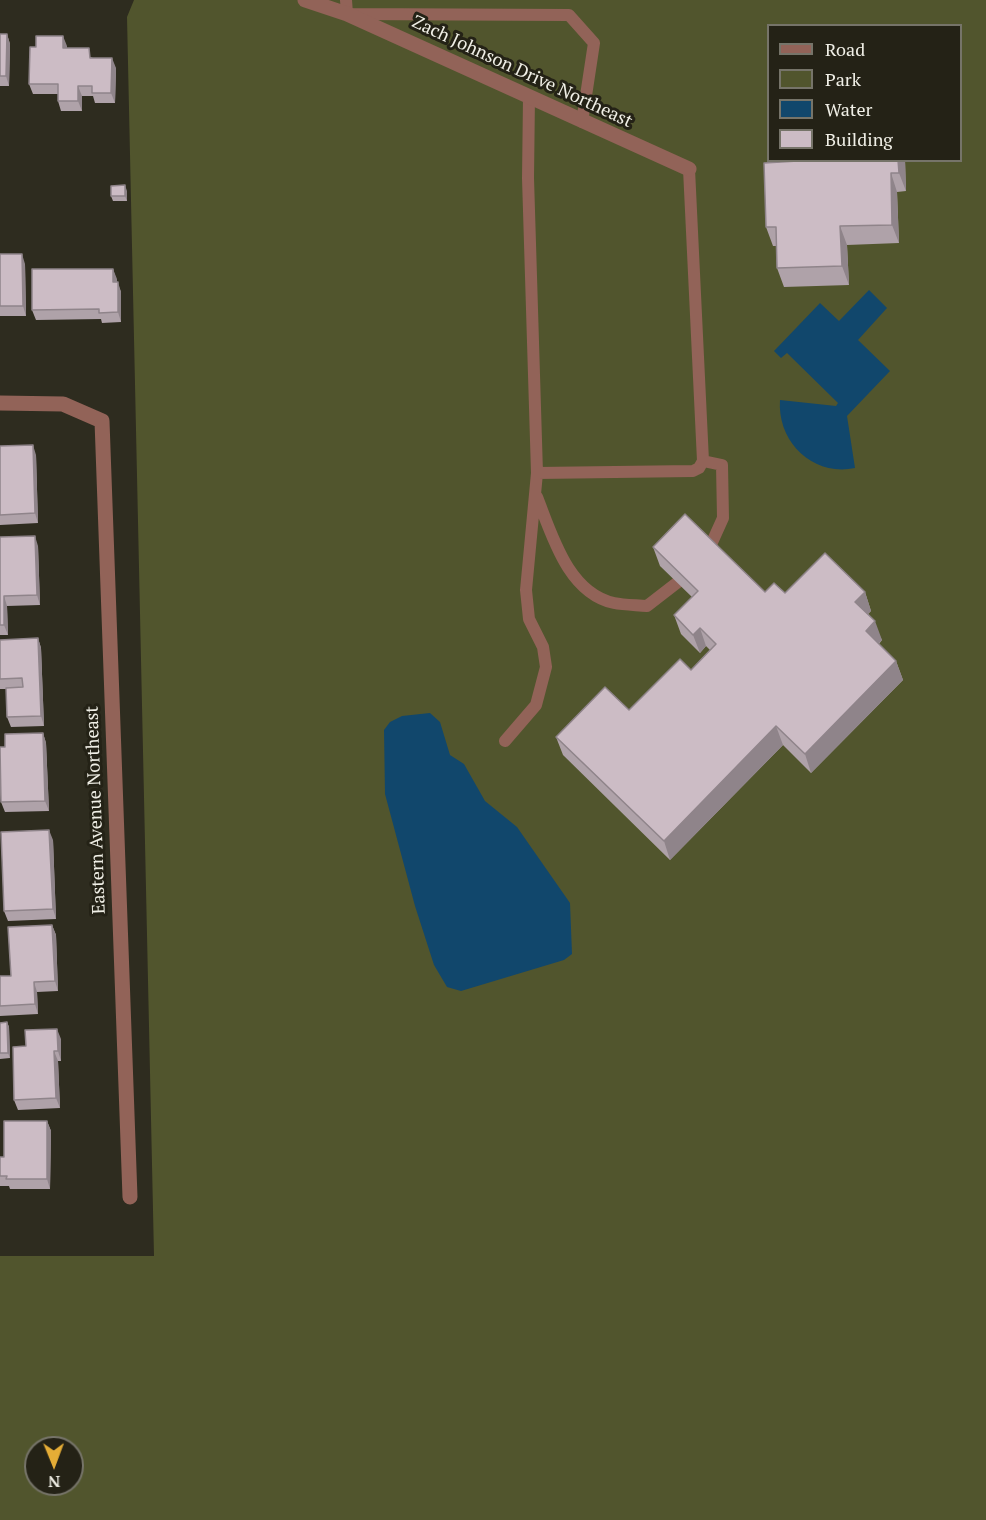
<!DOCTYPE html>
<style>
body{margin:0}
#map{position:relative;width:986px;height:1520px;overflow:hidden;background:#2e2c1f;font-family:"PT Serif",serif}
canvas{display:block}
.legend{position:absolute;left:767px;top:24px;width:195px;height:138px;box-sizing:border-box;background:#242216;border:2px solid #767469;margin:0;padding:8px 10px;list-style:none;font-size:18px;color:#f0efe6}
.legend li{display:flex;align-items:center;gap:12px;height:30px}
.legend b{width:30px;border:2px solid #767469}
.north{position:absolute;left:24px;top:1436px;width:60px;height:60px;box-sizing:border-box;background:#242216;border:2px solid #767469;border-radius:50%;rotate:179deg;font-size:16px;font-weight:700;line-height:24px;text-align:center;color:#f0efe6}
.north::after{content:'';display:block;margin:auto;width:21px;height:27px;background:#e5ad36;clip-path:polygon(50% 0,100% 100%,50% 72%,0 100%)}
</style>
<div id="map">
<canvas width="986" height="1520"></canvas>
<ul class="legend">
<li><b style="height:8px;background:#926358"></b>Road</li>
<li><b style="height:16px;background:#51552d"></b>Park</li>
<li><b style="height:16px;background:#11476c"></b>Water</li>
<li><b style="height:16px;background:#ccbcc5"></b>Building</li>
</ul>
<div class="north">N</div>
</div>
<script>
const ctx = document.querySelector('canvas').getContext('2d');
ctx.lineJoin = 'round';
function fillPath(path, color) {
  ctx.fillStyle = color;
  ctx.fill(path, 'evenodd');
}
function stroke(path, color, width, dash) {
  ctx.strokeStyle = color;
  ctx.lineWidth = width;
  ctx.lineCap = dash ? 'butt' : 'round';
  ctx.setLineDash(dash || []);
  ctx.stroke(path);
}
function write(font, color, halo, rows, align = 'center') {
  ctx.font = font + ' "PT Serif",serif';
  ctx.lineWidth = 6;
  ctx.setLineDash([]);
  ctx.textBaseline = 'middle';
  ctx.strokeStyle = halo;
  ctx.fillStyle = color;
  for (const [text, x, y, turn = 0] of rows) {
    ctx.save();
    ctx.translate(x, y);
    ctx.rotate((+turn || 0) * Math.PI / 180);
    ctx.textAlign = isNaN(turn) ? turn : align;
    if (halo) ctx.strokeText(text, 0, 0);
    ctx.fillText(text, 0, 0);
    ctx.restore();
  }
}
fillPath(new Path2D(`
 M134,0H986V1520H0V1256H154L127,17ZM768,26H960V160H768ZM36,1448H72V1484H36Z`), '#51552d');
fillPath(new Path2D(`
 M869,290L887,308L858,340L890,371L847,416L855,468C813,477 777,442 780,400L836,406L838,403L787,353L781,358L774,351L820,303L839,321Z
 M430,713L440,722L450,755L464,764L485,801L517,827L570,903L572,954L564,960L461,991L447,987L434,965L415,906L385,794L384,730L390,722L402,716Z`), '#11476c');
stroke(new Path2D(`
 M346,0L347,14L569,15L594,43L582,122
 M703,461L722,465L723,518L709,549
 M537,473L693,471L699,468L703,461L689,169
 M537,497C552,535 568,593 614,603C624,605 636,605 647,606L678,582
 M505,741L536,705L546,667L543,647L529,619L526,590L537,473L528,178L529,97`), '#926358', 12);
stroke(new Path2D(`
 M305,0L347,14L689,169
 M0,403L63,404L102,421L130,1197`), '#926358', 15);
fillPath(new Path2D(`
 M0,34H7L10,44L9,86H0Z
 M67,46V48L93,58L116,68L115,103H95L93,96H82V111H61L58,101V94H33L29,84Z
 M905,160L906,191L897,192L899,243L847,245L849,285L784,287L777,268L776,246H773L766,227L815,161Z
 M127,191V201H113L111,196Z
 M0,254L25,264L26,316H0Z
 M113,269L117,282L121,292V322L102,323L101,319L36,320L32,310Z
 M0,446L36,455L38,523L0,525Z
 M0,537L38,546L40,605L7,606L8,635H0Z
 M653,547L765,592L785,593L865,592L871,611L868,614L882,640L879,644L896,661L903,680L811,773L783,745L670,860L563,755L556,737L629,710L691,670L710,650L706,646L700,653L681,634L674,615L692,597L660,566Z
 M38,638L41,648L44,726L11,727L7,717L6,689H0V640Z
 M43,733L46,743L49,811L5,812L1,802L0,787V747H5Z
 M53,840L56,919L8,921L4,911Z
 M52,925L56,935L58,991L37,992L38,1014L0,1016V976H11Z
 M7,1022L9,1027L10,1058L0,1059V1023Z
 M61,1039V1061H58L60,1108L18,1110L14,1100Z
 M47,1121L51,1131L50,1189H10L9,1186H0V1157H4Z`), '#afa2a9');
fillPath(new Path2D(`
 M7,34L10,44L9,86L6,76Z
 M63,36L67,46V58L63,48Z
 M112,58L116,68L115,103L111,93Z
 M78,86L82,96V111L78,101Z
 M898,160H905L906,191L899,173Z
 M891,173L897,192L899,243L892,225Z
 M125,185L127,191V201L125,196Z
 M840,226L847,245L849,285L842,266Z
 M22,254L25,264L26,316L23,306Z
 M113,269L117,279V292L113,282Z
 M118,282L121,292V322L118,312Z
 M33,445L36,455L38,523L35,513Z
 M35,536L38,546L40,605L37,595Z
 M865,592L871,611L862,620L855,602Z
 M4,596L7,606L8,635L4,625Z
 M875,621L882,640L872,650L866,631Z
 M700,628L706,646L700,653L693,635Z
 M38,638L41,648L44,726L41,716Z
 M896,661L903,680L811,773L805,754Z
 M776,726L783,745L670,860L664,841Z
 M43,733L46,743L49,811L45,801Z
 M49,830L53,840L56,919L53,909Z
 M52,925L56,935L58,991L55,981Z
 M34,982L37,992L38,1014L35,1004Z
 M7,1022L9,1027L10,1058L8,1053Z
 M57,1029L61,1039V1061L58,1051Z
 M54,1051L58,1061L60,1108L56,1098Z
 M47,1121L51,1131L50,1189L47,1179Z`), '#8f848a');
const building = new Path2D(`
 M0,34H7L6,76H0Z
 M36,36H63V48H89L90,58H112L111,93H92V86H78V101H58V84H29L30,47H36Z
 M815,160H898L899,173H891L892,225L840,226L842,266L777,268L776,227H766L764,163Z
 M125,185V196H111V186Z
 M0,254H22L23,306H0Z
 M32,269H113V282H118V312L99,313V309L32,310Z
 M33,445L35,513L0,515V446Z
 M685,514L765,592L774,583L785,593L825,553L865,592L855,602L875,621L866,631L896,661L805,754L776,726L664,841L556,737L605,687L629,710L680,659L691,670L716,644L700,628L693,635L674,615L698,591L653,547Z
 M35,536L37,595L4,596V625H0V537Z
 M38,638L41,716L7,717L6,688L23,687L22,678L0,679V640Z
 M43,733L45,801L1,802L0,747H5V734Z
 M49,830L53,909L4,911L1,832Z
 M52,925L55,981L34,982L35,1004L0,1006V976H11L8,927Z
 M7,1022L8,1053H0V1023Z
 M57,1029L58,1051H54L56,1098L14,1100L13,1047L26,1046L25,1030Z
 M4,1121H47V1179H6L7,1176H0V1157H4Z`);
fillPath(building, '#ccbcc5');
stroke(building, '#8f848a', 1.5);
write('18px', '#f0efe6', '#242216', [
 ["Zach Johnson Drive Northeast",522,72,25],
 ["Eastern Avenue Northeast",96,810,-92]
]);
</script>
